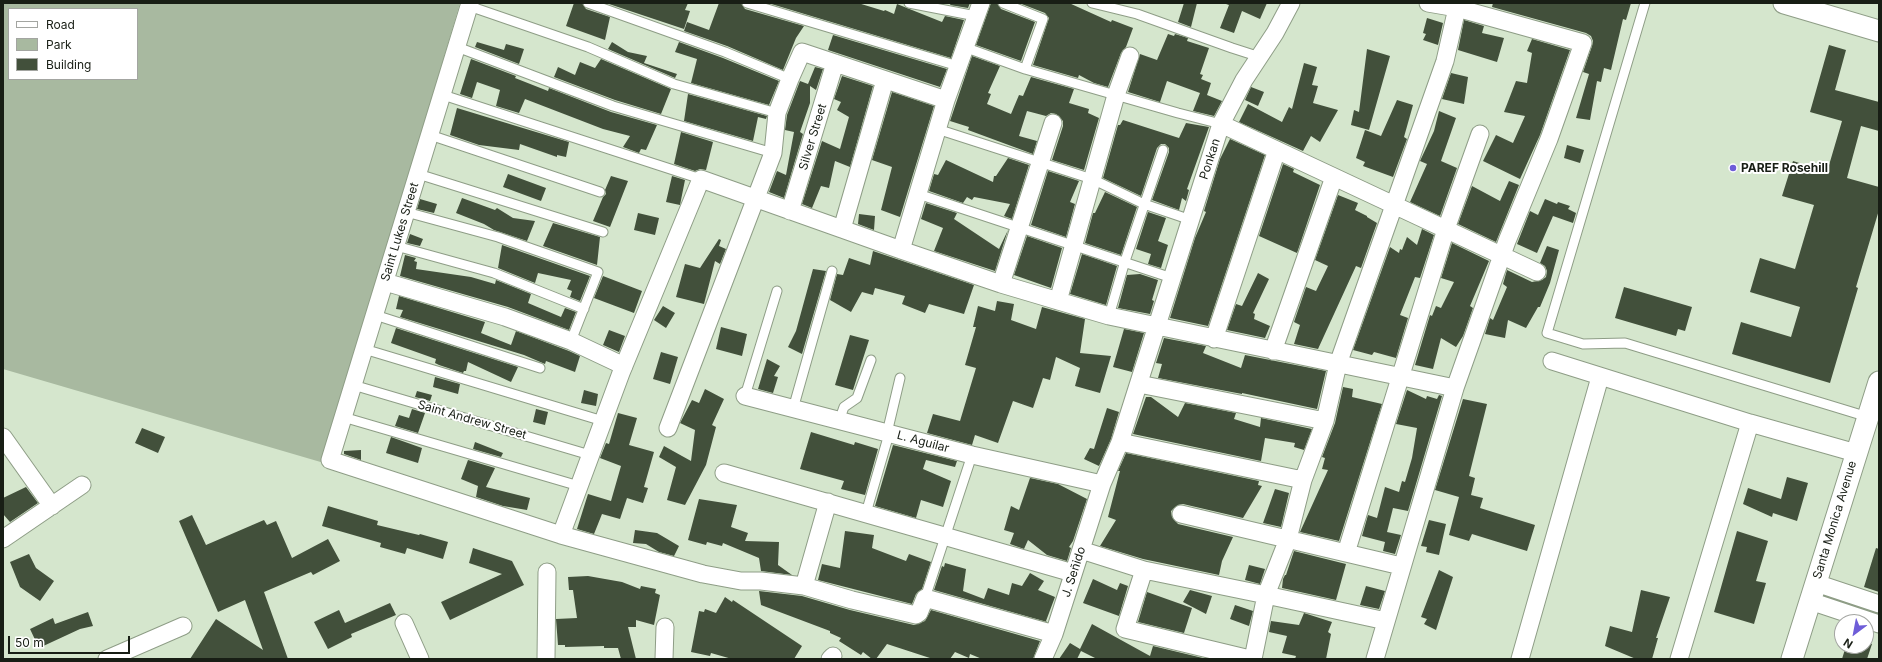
<!DOCTYPE html>
<meta charset="utf-8">
<style>
body{margin:0}
#map{position:relative;width:1882px;height:662px;overflow:hidden;background:#d5e6cd;font-family:Inter,sans-serif}
canvas{display:block}
.frame{position:absolute;inset:0;border:4px solid #181e15;pointer-events:none}
.legend{position:absolute;left:8px;top:8px;width:130px;height:72px;box-sizing:border-box;background:#fff;border:1px solid #a3a5a1;margin:0;padding:5px 7px;list-style:none;font-size:12px;color:#181e15}
.legend li{display:flex;align-items:center;gap:8px;height:20px}
.legend b{width:20px;border:1px solid #a3a5a1}
.north{position:absolute;left:1834px;top:614px;width:40px;height:40px;box-sizing:border-box;background:#fff;border:1px solid #a3a5a1;border-radius:50%;rotate:212deg;font-size:11px;font-weight:700;line-height:16px;text-align:center;color:#181e15}
.north::after{content:'';display:block;margin:auto;width:14px;height:18px;background:#6e5dd8;clip-path:polygon(50% 0,100% 100%,50% 72%,0 100%)}
.scale{position:absolute;left:8px;top:636px;width:122px;height:18px;box-sizing:border-box;border:2px solid #181e15;border-top:0;padding-left:5px;font-size:12px;line-height:14px;white-space:nowrap;color:#181e15;-webkit-text-stroke:3px #fff;paint-order:stroke}
</style>
<div id="map">
<canvas width="1882" height="662"></canvas>
<div class="frame"></div>
<ul class="legend">
<li><b style="height:5px;background:#fff"></b>Road</li>
<li><b style="height:11px;background:#a8b9a0"></b>Park</li>
<li><b style="height:11px;background:#42503b"></b>Building</li>
</ul>
<div class="north">N</div>
<div class="scale">50 m</div>
</div>
<script>
const ctx = document.querySelector('canvas').getContext('2d');
ctx.lineJoin = 'round';
function fillPath(path, color) {
  ctx.fillStyle = color;
  ctx.fill(path, 'evenodd');
}
function stroke(path, color, width, dash) {
  ctx.strokeStyle = color;
  ctx.lineWidth = width;
  ctx.lineCap = dash ? 'butt' : 'round';
  ctx.setLineDash(dash || []);
  ctx.stroke(path);
}
function write(font, color, halo, rows, align = 'center') {
  ctx.font = font + ' Inter,sans-serif';
  ctx.lineWidth = 4;
  ctx.setLineDash([]);
  ctx.textBaseline = 'middle';
  ctx.strokeStyle = halo;
  ctx.fillStyle = color;
  for (const [text, x, y, turn = 0] of rows) {
    ctx.save();
    ctx.translate(x, y);
    ctx.rotate((+turn || 0) * Math.PI / 180);
    ctx.textAlign = isNaN(turn) ? turn : align;
    if (halo) ctx.strokeText(text, 0, 0);
    ctx.fillText(text, 0, 0);
    ctx.restore();
  }
}
fillPath(new Path2D(`
 M3,3H460L324,463L3,369ZM9,9H137V79H9Z`), '#a8b9a0');
fillPath(new Path2D(`
 M574,3H582L586,9L610,17L605,40L566,26Z
 M606,3H688L685,10L690,11L684,29Z
 M719,3H741L745,9L804,26L796,38L783,70L727,46L684,31L687,22L709,30Z
 M768,3H858L884,11L885,10L894,14L897,4L942,22L945,16L964,20L951,58Z
 M951,3H970L968,8L950,5Z
 M991,3H997L1001,9L1035,22L1021,61L976,45Z
 M1019,3H1069L1111,22L1112,20L1133,28L1126,47L1121,53L1108,87L1094,83L1079,75L1078,78L1033,65L1049,18L1045,13Z
 M1184,3H1197L1191,27L1178,22Z
 M1223,3H1267L1260,19L1242,11L1234,33L1220,28L1229,5Z
 M1493,3H1631L1626,20L1623,19L1611,70L1604,68L1601,82L1597,81L1590,120L1576,118L1589,74L1583,72L1592,46L1593,41L1591,36L1586,33L1492,7Z
 M1427,18L1443,23L1438,45L1423,40L1426,34L1423,33Z
 M1464,20L1484,26L1482,33L1504,38L1497,62L1458,50Z
 M1168,34L1174,36L1175,34L1188,38L1187,41L1209,48L1200,74L1203,75L1201,79L1211,83L1207,95L1222,101L1214,116L1193,111L1200,93L1167,81L1160,102L1128,92L1140,54L1157,60Z
 M833,35L947,69L940,87L828,50Z
 M1532,39L1570,50L1540,135L1520,179L1483,161L1496,135L1513,143L1525,116L1504,112L1516,81L1527,83L1532,53L1527,51Z
 M477,42L504,50L506,44L524,49L519,64L475,47Z
 M612,42L628,52L647,56L644,63L677,74L675,78L608,49Z
 M679,42L723,58L779,81L769,105L691,83L697,59L675,52Z
 M1829,45L1846,50L1835,90L1879,102V131L1861,126L1847,178L1879,187V210L1856,287L1858,288L1830,383L1732,354L1741,322L1791,337L1800,307L1750,292L1760,258L1795,269L1814,205L1782,196L1793,161L1827,172L1842,121L1810,112Z
 M1367,49L1390,56L1369,130L1351,125L1354,110L1359,112Z
 M972,56L1000,66L988,93L991,94L987,104L1011,114L1019,95L1023,96L1031,77L1074,89L1069,103L1089,109L1088,113L1099,118L1084,170L1052,160L1063,126V121L1056,114L1051,113L1046,116L1027,111L1019,136L1037,141L1033,154L968,130L969,127L950,121Z
 M471,59L516,76L515,78L548,91L549,88L611,112L657,125L646,150L641,149L639,153L623,147L630,136L603,129L525,99L519,113L496,106L500,90L477,82L472,98L460,94Z
 M601,59L671,89L661,114L615,100L554,77L558,67L575,75L580,62L595,68Z
 M1304,63L1317,67L1312,85L1318,86L1313,103L1338,110L1320,142L1311,136L1303,151L1239,122L1248,104L1282,122L1289,107L1292,109Z
 M815,67L823,69L816,90L810,86V103L800,132L803,134L784,198L769,192L777,171L786,175L794,132L785,130L787,115L800,81L808,84Z
 M1451,73L1468,77L1464,104L1442,99Z
 M842,76L873,86L850,167L835,161L829,188L821,186L812,208L802,204L822,141L840,149L849,117L837,110L841,102L834,99Z
 M1251,87L1264,92L1258,106L1245,100Z
 M892,92L934,106L900,217L881,210L892,167L872,160Z
 M688,94L767,116L766,119L758,117L753,141L684,121Z
 M1397,100L1413,105L1404,137L1407,139L1393,177L1363,166L1365,162L1356,158L1365,130L1381,136Z
 M457,108L569,142L566,157L557,155V157L520,144L519,150L479,145L450,135Z
 M1439,111L1456,118L1441,161L1457,168L1440,216L1410,202L1427,164L1420,161L1434,131Z
 M1123,120L1179,138L1186,123L1209,127L1187,189L1189,190L1186,201L1182,198L1179,210L1152,200L1169,152V148L1165,144H1161L1157,148L1141,196L1103,178L1118,125H1120Z
 M681,132L713,142L706,170L700,169L695,171L674,164Z
 M1230,139L1265,155L1208,326L1170,318L1195,238L1206,212L1204,211L1220,159Z
 M1567,145L1584,150L1580,163L1564,158Z
 M1008,158L1029,165L1012,219L1004,216L1010,204L974,197L972,200L967,197L963,203L929,191L934,174L938,175L946,160L993,182L994,176H996Z
 M1283,164L1294,169L1293,172L1320,185L1297,253L1259,236Z
 M1048,171L1079,181L1070,202L1075,204L1066,237L1031,225Z
 M508,174L546,188L541,201L503,187Z
 M611,176L628,181L610,227L593,221L603,197L606,194L605,190Z
 M672,176L685,180L680,205L666,202Z
 M1509,181L1519,185L1496,242L1458,224L1472,186L1500,201Z
 M1105,192L1137,207L1121,255L1085,243L1093,213H1095Z
 M1338,195L1358,203L1355,210L1367,216V217L1377,223L1361,268L1356,266L1318,349L1294,344L1300,325L1294,322L1306,287L1316,291L1328,266L1315,260Z
 M462,198L495,210L497,208L513,218L535,221L527,241L494,230L484,224L456,213Z
 M420,199L437,204L434,213L417,209Z
 M1545,199L1557,204L1558,202L1570,206L1568,209L1576,213L1573,223L1553,216L1537,253L1517,244L1530,211L1538,215Z
 M926,203L957,213L954,219L999,249L1008,230L995,271L934,251L943,228L921,219Z
 M1148,212L1166,218L1158,241L1168,245L1161,268L1148,264L1151,254L1136,249Z
 M638,213L659,218L655,235L634,230Z
 M859,214L875,216L874,230L858,224Z
 M553,223L600,237L597,265L543,246Z
 M1422,229L1434,235L1420,278L1415,277L1400,315L1408,318L1396,358L1374,352L1372,355L1353,350L1390,247L1399,253L1400,249L1402,250L1407,237L1417,245Z
 M410,234L423,239L420,246L407,243Z
 M1027,236L1062,248L1051,288L1014,275Z
 M719,239L721,240L719,246L726,249L720,264L715,261L704,304L676,297L685,264L700,268Z
 M1452,243L1489,261L1470,306L1473,308L1463,336L1456,347L1441,338L1433,369L1415,365L1430,315L1432,316L1436,306L1441,308L1454,282L1441,278Z
 M502,245L590,276L580,301L570,297L572,291L567,289L571,280L538,273L535,283L498,268Z
 M1547,246L1559,250L1550,283L1540,307H1538L1526,328L1508,320L1505,338L1485,334L1490,318L1493,320L1507,287L1503,284L1507,270L1532,282L1542,280L1546,277L1547,271L1545,266L1540,263Z
 M873,251L974,285L964,314L929,304L925,313L902,304L905,296L875,288L873,295L862,292L851,312L830,300L837,274L843,275L849,258L870,265Z
 M1082,254L1117,266L1106,305L1070,294Z
 M405,255L416,258L414,261L417,262L416,269L471,277L495,284L496,280L531,294L528,303L561,317L565,308L576,312L569,330L508,307L400,276Z
 M813,269L826,271L802,354L788,347L796,331Z
 M1258,273L1269,279L1253,313L1255,314L1254,319L1270,326L1265,338L1227,330L1236,304L1242,306Z
 M1140,274L1158,280L1152,300L1154,301L1150,314L1118,308L1127,275Z
 M603,276L642,291L634,313L594,298Z
 M1624,287L1692,307L1685,331L1678,329L1676,336L1615,318Z
 M399,296L485,322L481,333L511,345L516,331L569,351L580,356L575,372L546,361L545,364L524,355L400,317L403,310L396,309Z
 M997,301L1014,304L1011,320L1036,329L1042,307L1085,319L1080,353L1111,356L1100,393L1075,386L1080,368L1056,357L1050,380L1043,378L1033,408L1013,401L998,443L975,435L972,445L927,433L933,414L960,421L976,368L965,365L976,327H973L978,306L995,311Z
 M663,306L675,313L666,328L654,320Z
 M721,327L747,334L742,356L716,349Z
 M396,328L518,367L511,382L468,362L466,371H464L463,373L439,365L435,363L436,359L391,343Z
 M1124,329L1144,333L1132,372L1113,367Z
 M609,330L625,336L619,352L603,345Z
 M850,335L869,340L853,390L835,385Z
 M1164,338L1206,346L1203,353L1241,368L1245,355L1326,371L1317,409L1242,393V394L1158,378L1162,364L1156,363Z
 M661,352L678,357L670,384L653,379Z
 M767,359L780,366L774,376L778,377L773,393L758,389Z
 M435,377L460,384L458,394L433,387Z
 M1343,387L1353,389L1352,397L1382,404L1339,541L1300,532L1328,470L1322,469L1325,458L1322,457L1335,423Z
 M705,389L724,399L712,425L716,427L706,465L685,505L667,500L676,467L659,457L664,446L691,461L695,430L680,423L692,400L699,403Z
 M584,390L598,394L596,406L581,403Z
 M1407,390L1426,399L1427,396L1437,399L1439,395L1442,396L1408,511L1393,508L1387,532L1401,535L1395,554L1383,551L1385,542L1362,536L1368,515L1377,518L1385,487L1399,492L1402,481L1405,482L1412,458L1417,428L1396,424Z
 M417,391L432,395L430,401L415,397Z
 M1146,397H1151L1178,417L1185,403L1236,413L1234,419L1260,427L1261,418L1312,429L1304,450L1294,447L1295,443L1265,438L1261,461L1133,434Z
 M1463,399L1487,404L1469,476L1475,478L1471,495L1483,498L1480,508L1535,525L1527,551L1472,534L1469,541L1449,535L1459,497L1435,490Z
 M1107,408L1119,412L1111,439L1099,466L1084,459L1090,448L1094,449Z
 M412,409L425,413L418,433L395,426L399,415L409,418Z
 M536,409L548,412L545,425L533,422Z
 M618,413L637,418L629,445L654,452L644,487L648,488L643,503L627,498L620,519L602,514L594,534L577,529L588,494L611,501L621,466L600,458L606,443L609,444Z
 M142,428L165,437L158,453L135,443Z
 M811,432L854,445L855,442L878,449L865,495L841,489L844,481L800,469Z
 M391,437L422,448L418,463L386,453Z
 M475,442L503,453L501,457L473,449Z
 M893,445L957,461L955,467L926,460L923,469L951,481L943,507L921,500L916,518L875,506Z
 M361,450V460L344,454V451Z
 M1126,453L1259,481L1258,485L1262,486L1243,518L1183,504L1178,505L1171,511L1172,517L1178,524L1233,537L1222,561L1219,575L1143,559L1100,546L1116,520L1108,517L1120,471H1118Z
 M468,460L495,468L486,487L530,498L527,510L503,506L476,497L478,486L461,479Z
 M1787,477L1808,483L1797,521L1773,513L1772,517L1743,504L1748,488L1781,499Z
 M1030,478L1058,484L1087,499L1073,541L1069,547L1071,548L1067,561L1047,555L1028,540L1024,549L1010,544L1014,533L1004,530L1011,506L1019,510Z
 M26,487L38,503L10,522L3,514V498Z
 M1275,489L1289,493L1281,527L1263,523Z
 M699,499L737,505L731,527L748,533L745,541L779,542L778,565L792,575L761,571L759,558L723,543L722,546L707,542L706,545L688,540Z
 M328,506L378,521L377,525L419,535L420,534L448,542L443,559L407,548L405,554L380,547L381,543L322,526Z
 M192,515L206,545L264,520L267,525L276,521L292,558L328,539L340,561L313,575L311,572L264,592L288,659H190L216,619L263,650L245,600L218,612L179,521Z
 M1429,520L1446,524L1439,555L1426,552L1427,547L1421,546Z
 M635,530L657,533L679,546L674,556L659,552L646,544L633,543Z
 M845,531L874,535L872,548L906,561L909,554L931,562L922,589L916,594L912,604L818,580L822,564L840,568Z
 M1737,531L1768,541L1756,581L1766,583L1754,624L1714,612Z
 M473,548L512,561L524,585L450,620L441,602L502,574L469,563Z
 M1876,548L1879,549V592L1864,587Z
 M1294,551L1346,564L1336,600L1282,588L1283,579L1285,575H1286Z
 M29,554L36,568L54,581L40,601L20,587L10,562Z
 M945,563L966,569L963,591L984,599L988,588L1009,595L1012,583L1022,586L1030,573L1044,581L1038,590L1055,597L1046,621L1047,622L934,590L942,566L944,567Z
 M1249,565L1265,569L1260,584L1245,580Z
 M1439,570L1453,577L1436,630L1424,624L1427,619L1421,617Z
 M588,576L622,582L640,589L641,586L656,589L655,593L660,595L654,625L636,620V627H628L636,659H621L618,648H604V646L565,647V645H558L556,619L577,618L573,590H569L568,577Z
 M1093,579L1117,590L1120,583L1128,586L1119,616L1083,603Z
 M1366,586L1385,591L1379,609L1360,605Z
 M1190,590L1212,596L1206,614L1183,602Z
 M1641,590L1670,597L1656,638H1658L1652,659H1636L1605,646L1610,626L1632,632Z
 M759,591L802,596L850,610L914,625L925,621L931,610L1040,641L1033,659H982L970,654L969,658L955,652L950,659H933L887,644L876,659H872L863,652L861,655L839,641L841,638L830,633V631L761,605Z
 M1147,592L1192,608L1184,633L1138,622Z
 M725,597L732,602L733,600L802,646L794,659H732L711,653L710,656L691,652L699,611L704,612L705,609L716,613Z
 M390,603L396,615L351,634L352,637L328,649L314,622L339,610L345,623Z
 M1235,605L1253,611L1249,626L1230,619Z
 M88,612L93,626L80,629L39,648L30,629L53,618L55,624Z
 M1304,613L1332,622L1328,632L1331,634L1326,659H1295L1296,656L1282,653L1287,636L1269,632L1271,621L1299,625Z
 M1092,624L1150,656L1153,646L1207,659H1097L1081,651L1077,659H1059L1070,643L1080,649Z
 M1866,642L1872,644L1867,659H1842L1846,646H1866Z`), '#42503b');
const service = new Path2D(`
 M588,3L725,52L790,79
 M747,3L958,66
 M909,3L976,16
 M1003,3L1043,19L1025,69
 M1092,3L1137,14L1232,48L1260,57
 M1645,3L1547,333L1583,344L1625,343L1868,417
 M469,6L588,47L674,84L777,113
 M457,47L613,106L773,153
 M964,47L1025,69L1178,113L1221,124
 M443,95L701,179
 M937,129L1092,179L1144,204L1191,220
 M430,135L600,192
 M418,174L603,232
 M918,194L1172,278
 M406,212L498,237L598,272L571,341
 M396,246L494,273L584,309
 M375,315L540,368
 M1109,316L1125,261L1163,150
 M364,349L603,421
 M353,385L590,455
 M745,396L777,291
 M793,409L832,271
 M343,417L579,486
 M839,421L844,407L857,398L871,360
 M887,433L900,378
 M866,513L889,434
 M925,598L972,455`);
const minor = new Path2D(`
 M470,3L330,460L561,535L703,574L741,581H761L804,586L852,600L916,615L919,613L925,598L1054,634
 M1221,124L1537,272
 M790,211L835,63
 M842,229L885,80
 M901,250L946,100L981,3
 M385,282L505,317L571,341L624,366
 M1001,284L1053,123
 M1058,301L1116,95L1130,56
 M1214,339L1277,150
 M1273,351L1334,177
 M1552,361L1750,423L1856,453
 M1139,384L1325,421
 M745,396L972,455L1102,484
 M668,428L773,153L777,113L790,79L802,52L946,100
 M3,437L52,506
 M1120,442L1303,480
 M724,473L1073,573
 M1181,514L1401,566
 M561,535L621,373L701,179L901,250L1001,284L1109,316L1455,388
 M3,539L82,485
 M1081,550L1144,570L1266,595L1386,621
 M1346,553L1446,229L1480,134
 M1144,570L1125,629L1250,659
 M1816,583L1879,604
 M804,586L828,502
 M1810,601L1879,624
 M404,623L420,659
 M107,659L183,626
 M546,659L547,572
 M664,659L665,627
 M830,659L833,656
 M1043,659L1054,634L1102,484L1120,442L1221,124L1244,80L1275,33L1291,3
 M1253,659L1266,595L1288,539L1303,480L1325,421L1338,364L1445,61L1457,8
 M1375,659L1455,388L1507,241L1549,139L1583,43L1457,8L1428,3
 M1520,659L1600,377
 M1679,659L1750,423`);
const tertiary = new Path2D(`
 M1784,3L1879,31
 M1792,659L1879,382`);
stroke(service, '#8e9d86', 11);
stroke(minor, '#8e9d86', 19);
stroke(tertiary, '#8e9d86', 23);
stroke(service, '#fff', 9);
stroke(minor, '#fff', 17);
stroke(tertiary, '#fff', 21);
for (const [x, y, r, color] of [
 [1733,168,4,"#6e5dd8"]
]) {
  const dot = new Path2D();
  dot.arc(x, y, r, 0, 2 * Math.PI);
  ctx.fillStyle = color;
  ctx.fill(dot);
  stroke(dot, '#fff', 1.5);
}
write('12px', '#181e15', '#fff', [
 ["Silver Street",813,137,-73],
 ["Ponkan",1210,159,-72],
 ["Saint Lukes Street",400,232,-73],
 ["Saint Andrew Street",472,420,16],
 ["L. Aguilar",923,442,15],
 ["Santa Monica Avenue",1835,520,-73],
 ["J. Señido",1074,572,-72]
]);
write('bold 12px', '#181e15', '#fff', [
 ["PAREF Rosehill",1741,168]
], 'left');
</script>
